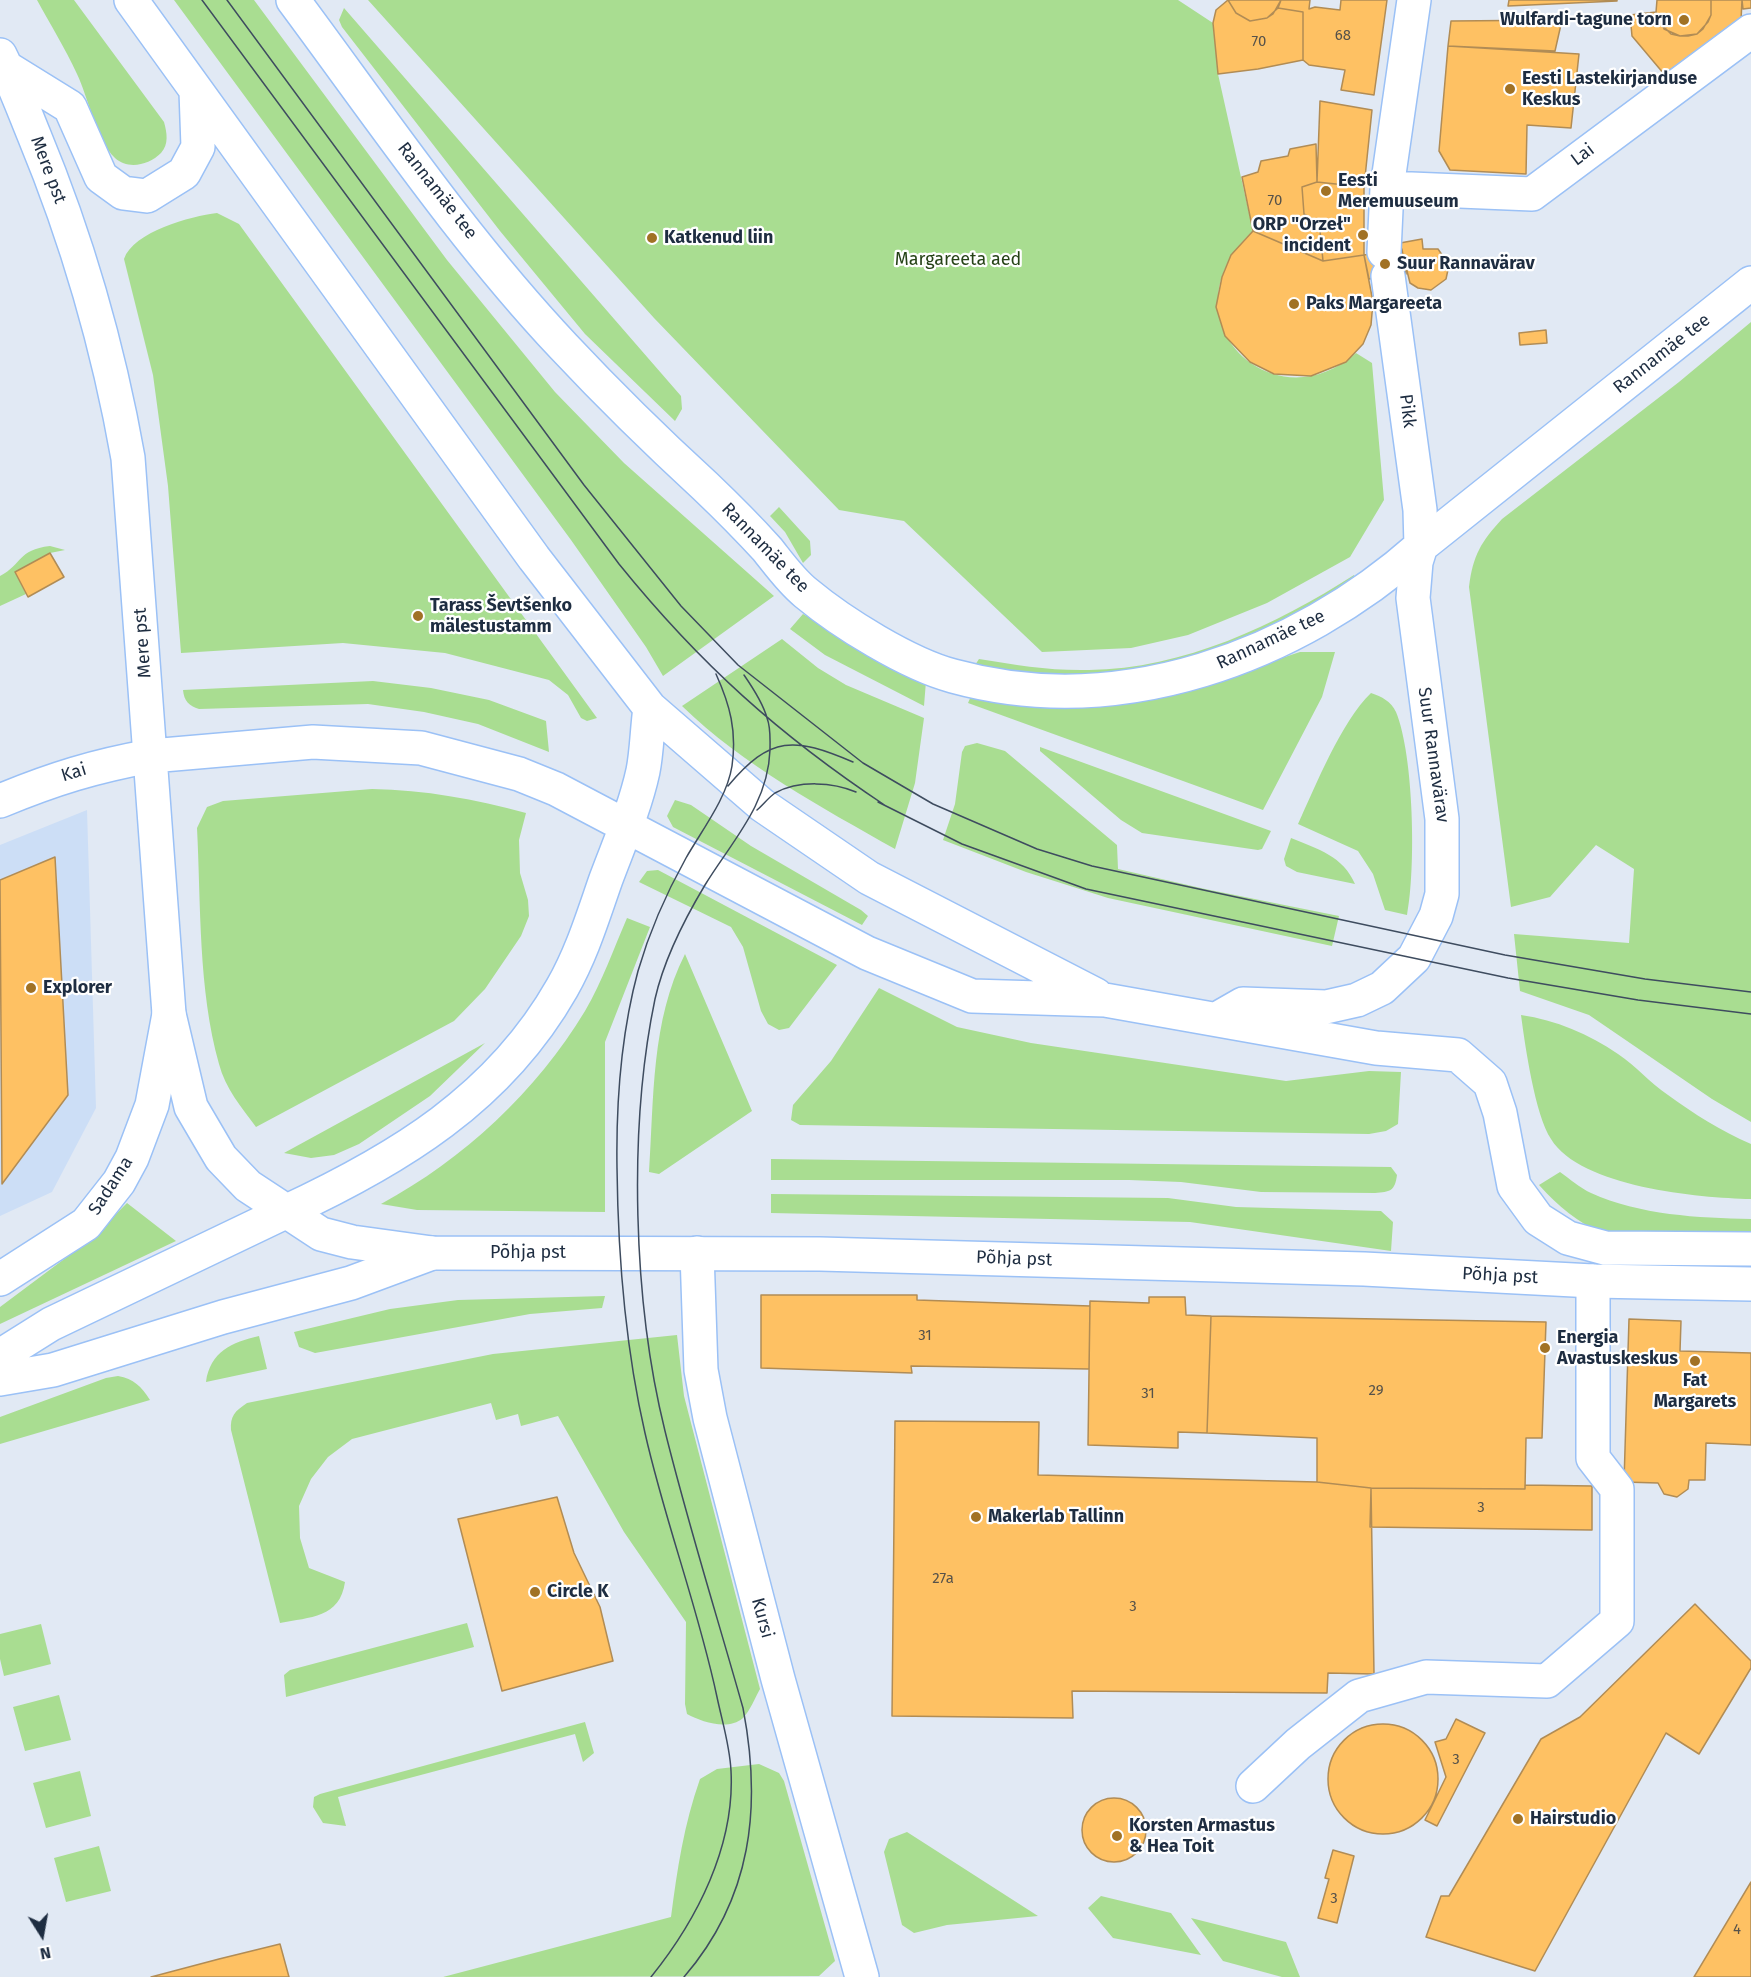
<!DOCTYPE html>
<meta charset="utf-8">
<style>
body{margin:0}
#map{position:relative;width:1751px;height:1977px;overflow:hidden;background:#e1e9f4;font-family:"Fira Sans",sans-serif}
canvas{display:block}
.north{position:absolute;left:12px;top:1905px;width:60px;height:60px;-webkit-text-stroke:4px #fff;paint-order:stroke;rotate:169deg;font-size:16px;font-weight:700;line-height:24px;text-align:center;color:#1e2d41}
.north::after{content:'';display:block;margin:auto;width:21px;height:27px;background:#1e2d41;clip-path:polygon(50% 0,100% 100%,50% 72%,0 100%)}
</style>
<div id="map">
<canvas width="1751" height="1977"></canvas>
<div class="north">N</div>
</div>
<script>
const ctx = document.querySelector('canvas').getContext('2d');
ctx.lineJoin = 'round';
function fillPath(path, color) {
  ctx.fillStyle = color;
  ctx.fill(path, 'evenodd');
}
function stroke(path, color, width, dash) {
  ctx.strokeStyle = color;
  ctx.lineWidth = width;
  ctx.lineCap = dash ? 'butt' : 'round';
  ctx.setLineDash(dash || []);
  ctx.stroke(path);
}
function write(font, color, halo, rows, align = 'center') {
  ctx.font = font + ' "Fira Sans",sans-serif';
  ctx.lineWidth = 4.5;
  ctx.setLineDash([]);
  ctx.textBaseline = 'middle';
  ctx.strokeStyle = halo;
  ctx.fillStyle = color;
  for (const [text, x, y, turn = 0] of rows) {
    ctx.save();
    ctx.translate(x, y);
    ctx.rotate((+turn || 0) * Math.PI / 180);
    ctx.textAlign = isNaN(turn) ? turn : align;
    if (halo) ctx.strokeText(text, 0, 0);
    ctx.fillText(text, 0, 0);
    ctx.restore();
  }
}
fillPath(new Path2D(`
 M87,810L96,1108L52,1192L0,1216V845Z`), '#ccdef6');
fillPath(new Path2D(`
 M37,0H74L164,122C167,133 169,144 161,153C149,165 128,170 115,158C97,141 88,97 77,74C65,48 50,24 37,0Z
 M174,0H254L447,260L555,392L624,463L774,596L663,676L646,647L571,540Z
 M368,0H1178L1213,23L1218,74L1253,231C1160,317 1272,427 1356,353L1372,363L1384,500L1350,557L1267,603L1188,635L1131,648L1042,652L904,521L839,510L654,318Z
 M344,8L681,396L682,409L675,421L585,334L500,231L342,27L339,20Z
 M217,213L239,224L597,718L587,721L581,718L568,695L549,680L445,653L343,643L181,653L168,486L153,375L124,259C133,232 191,216 217,213Z
 M1751,322V1122L1712,1099L1589,1015L1520,991L1514,934L1629,943L1634,869L1596,845L1550,897L1511,907L1469,587C1473,555 1481,542 1502,519L1679,382Z
 M779,507L810,541L811,555L803,563L785,532L770,516Z
 M50,546L65,550L50,553L15,572L26,594L0,606V576C23,564 17,550 50,546Z
 M1354,575L1355,582L1332,597L1211,654L1112,675L1019,674L975,665L979,659C1016,665 1051,671 1089,670C1183,669 1276,625 1354,575Z
 M803,614L926,681L924,706L825,655L790,629Z
 M782,639L818,668L846,685L924,718L915,783L895,849C821,807 744,766 682,706Z
 M1300,652H1335L1322,697L1263,810L968,703L971,696L1169,695Z
 M373,681L431,688L489,700L546,721L549,752L478,724L424,712L368,704L199,709C189,706 184,701 183,690Z
 M1371,693C1382,697 1391,701 1396,712C1414,756 1416,869 1407,915L1385,910L1373,874L1358,851L1298,824C1316,785 1341,722 1371,693Z
 M977,743L1005,751L1117,845L1118,869L1205,889L1339,916L1332,946L1108,898L1026,872L943,840L955,804L962,752L965,746Z
 M1040,747L1271,831L1262,849L1258,850L1142,833L1121,820L1040,751Z
 M372,789C425,790 475,799 526,813L519,840L520,873L528,900L529,916L521,936L485,989L454,1021L256,1127C242,1108 225,1088 219,1064C198,989 201,905 197,828L207,807L223,801Z
 M675,800L691,805L751,846L861,910L868,916L862,925L673,827L667,816Z
 M1291,838C1318,849 1343,856 1355,884L1297,872L1286,866L1284,859Z
 M658,870L837,965L789,1028L779,1030L768,1024L761,1011L743,947L731,927L639,882L647,871Z
 M627,918L650,927L605,1042V1212L417,1210L381,1204C464,1159 536,1092 585,1011C602,982 614,948 627,918Z
 M685,954L752,1111L659,1174L649,1172C654,1098 651,1021 685,954Z
 M879,988L957,1027L1031,1043L1286,1081L1369,1071L1401,1072L1398,1124L1386,1131L1369,1134L800,1125L791,1120L793,1105L831,1061Z
 M1521,1015C1556,1020 1589,1034 1618,1054C1636,1066 1650,1083 1668,1095C1694,1114 1721,1131 1751,1144V1199C1699,1198 1580,1187 1551,1139C1535,1115 1525,1045 1521,1015Z
 M485,1043L430,1096L359,1144L334,1155L311,1158L284,1153Z
 M771,1159L1391,1167L1397,1175C1395,1191 1390,1192 1375,1193L1261,1192L1181,1182L1129,1180H771Z
 M1560,1172C1570,1179 1580,1188 1591,1193C1640,1215 1698,1218 1751,1219V1240L1604,1234C1577,1222 1559,1207 1539,1185Z
 M771,1194L1168,1198L1236,1207L1381,1211L1393,1222L1391,1251L1190,1222L771,1213Z
 M127,1203L176,1241L0,1324V1307L91,1239Z
 M605,1296L602,1308L530,1314L315,1353L299,1347L294,1332L390,1309L458,1300Z
 M677,1335L684,1396L760,1689C755,1698 750,1711 743,1718C728,1731 702,1722 687,1714L685,1704L686,1622L624,1532L558,1416L521,1426L518,1414L496,1420L491,1403L352,1439L328,1457L311,1479L299,1506L300,1538L309,1568L345,1582C340,1618 310,1617 280,1623L231,1430C230,1416 235,1411 247,1403L493,1354Z
 M259,1336L267,1369L206,1382C210,1352 232,1342 259,1336Z
 M118,1376C134,1379 141,1386 150,1400L0,1444V1417L106,1378Z
 M467,1623L474,1647L286,1697L284,1675L290,1670Z
 M41,1624L51,1664L4,1676L0,1659V1634Z
 M59,1695L71,1740L25,1751L13,1707Z
 M585,1722L594,1753L583,1762L575,1734L338,1797L346,1826L323,1823L313,1807L314,1797L320,1794Z
 M759,1764L779,1773L784,1781L835,1961L819,1976L443,1977L671,1917C677,1870 684,1824 700,1779L717,1769Z
 M80,1771L91,1816L46,1828L33,1783Z
 M907,1832L1038,1916L947,1925L914,1933L902,1925L884,1852L889,1839Z
 M99,1846L111,1891L66,1902L54,1858Z
 M1101,1896L1171,1913L1201,1955L1113,1938L1088,1908Z
 M1191,1918L1286,1942L1300,1977H1282L1223,1961Z`), '#a9dd91');
const building = new Path2D(`
 M1228,0H1281L1273,14L1267,18L1250,21L1236,13Z
 M1228,0L1236,13L1250,21L1267,18L1278,8L1303,12V60L1258,69L1218,74L1213,23L1216,10Z
 M1281,0H1310L1309,9L1315,7L1340,10L1341,0H1387L1374,95L1341,90L1345,70L1309,65L1303,60V12L1278,8Z
 M1509,0H1617V1L1508,6Z
 M1657,0H1711V15L1703,29L1697,34L1680,36L1671,34L1659,22L1656,12Z
 M1711,0H1742L1741,21L1737,27L1664,74L1632,36L1630,15L1656,12L1664,29L1680,36H1688L1697,34L1708,22L1711,15Z
 M1742,0H1751V8L1743,9Z
 M1562,20L1555,51L1448,46L1451,21Z
 M1448,46L1579,54L1571,128L1527,125L1526,174L1450,170L1439,151Z
 M1320,101L1372,110L1364,187L1317,182Z
 M1316,144L1317,182L1302,187L1304,214L1312,219L1313,231H1320L1323,261L1253,231L1242,177L1258,172L1261,161L1288,156L1290,149Z
 M1317,182L1364,187V255L1323,261L1320,231H1313L1312,219L1304,214L1302,187Z
 M1253,231L1323,261L1364,255L1373,302L1371,325L1363,344L1346,362L1311,376L1274,374L1250,362L1225,336L1216,307L1222,277L1231,255Z
 M1422,239L1423,249H1438L1449,265L1446,279L1431,290L1418,288L1410,283L1400,243Z
 M1402,249L1406,274L1369,279L1364,255Z
 M1546,330L1547,343L1520,345L1519,333Z
 M50,553L64,577L28,597L15,572Z
 M55,857L68,1095L2,1184L0,880Z
 M761,1295H917V1300L1090,1306L1089,1369L911,1366L912,1373L761,1368Z
 M1149,1297H1185L1186,1315L1211,1316L1207,1433L1178,1432V1448L1088,1445L1090,1301L1149,1303Z
 M1211,1316L1546,1322L1542,1438H1526L1525,1489L1371,1488L1317,1482V1438L1207,1433Z
 M1629,1319L1681,1321L1680,1351L1751,1353V1445L1706,1443L1705,1480H1689L1688,1489L1677,1497L1664,1494L1658,1483L1624,1482Z
 M895,1421L1039,1422L1038,1475L1317,1482L1371,1488L1374,1674L1328,1673L1327,1693L1072,1691L1073,1718L892,1716Z
 M1525,1485L1592,1486V1530L1370,1527L1371,1488L1525,1489Z
 M557,1497L574,1553L600,1607L613,1661L502,1691L458,1519Z
 M1695,1604L1751,1661V1668L1699,1754L1666,1733L1535,1971L1426,1937L1441,1896H1449L1541,1739L1580,1717Z
 M1456,1719L1485,1733L1437,1826L1425,1820L1446,1777L1435,1742L1446,1739Z
 M1328 1779a55 55 0 1 1 110 0a55 55 0 1 1-110 0Z
 M1082 1830a32 32 0 1 1 64 0a32 32 0 1 1-64 0Z
 M1333,1850L1354,1856L1337,1923L1318,1918L1329,1879L1325,1878Z
 M1751,1882V1977H1694Z
 M280,1944L289,1977H151L219,1959Z`);
fillPath(building, '#fec163');
stroke(building, '#b18c55', 1.5);
const minor = new Path2D(`
 M293,0C380,117 464,241 564,347C609,395 657,442 705,486C727,507 747,527 767,549C779,564 791,581 806,593C842,623 908,664 953,676C1120,722 1296,657 1421,546L1420,510L1388,276
 M1387,188L1532,194L1751,31
 M1384,252L1387,188L1414,0
 M0,801C53,779 95,766 151,756
 M697,1253L701,1370L710,1418L778,1679L862,1977
 M0,1279L86,1224L119,1182L132,1158L152,1105L169,1014
 M0,1356L51,1324L285,1212
 M0,1379L53,1370L223,1317L351,1283L432,1253
 M1253,1786L1298,1744L1359,1696L1426,1677L1547,1681L1617,1621V1489L1593,1458V1281`);
const major = new Path2D(`
 M131,0L534,558L650,708L762,805L869,878L1096,995
 M0,55C13,81 23,108 34,135C78,241 108,345 128,458L169,1014L191,1107L221,1158L248,1186L321,1234L352,1242L432,1253L820,1254L1364,1269L1593,1281L1751,1284
 M7,68L70,107L101,177L123,193L147,196L184,173L198,147L196,91
 M151,756L313,742L421,748L519,774L556,789L867,953L972,996L1105,1000L1376,1048L1458,1055L1490,1083L1500,1113L1514,1186L1538,1219L1568,1238L1605,1248L1751,1249
 M1222,1016L1243,1004L1326,1007L1357,1000L1382,988L1414,958L1436,916L1442,894V819L1413,598L1416,562L1421,546L1751,283
 M285,1212C397,1160 499,1099 562,988C582,953 593,916 606,879C619,844 635,808 643,771C647,751 647,729 650,708`);
stroke(minor, '#9bc1f6', 36);
stroke(major, '#9bc1f6', 36);
stroke(minor, '#fff', 33);
stroke(major, '#fff', 33);
stroke(new Path2D(`
 M202,0L619,564C700,664 779,735 886,806
 M227,0L584,485L681,606L738,665L863,763L933,804L1037,849L1092,866L1505,955L1645,979L1751,992
 M728,786C771,735 794,737 853,762
 M878,802L962,844L1086,889L1508,978L1638,1000L1751,1014
 M757,810C763,805 769,797 775,793C799,780 833,782 856,792
 M651,1977C697,1920 735,1846 731,1771C730,1746 722,1721 717,1697C698,1607 665,1522 645,1433C625,1346 618,1257 617,1168C616,1103 621,1034 638,971C649,933 667,892 686,858C702,830 727,798 732,766C737,731 730,705 716,674
 M684,1977C752,1898 762,1807 743,1708C717,1616 688,1524 665,1431C633,1302 628,1129 655,999C664,959 684,920 705,885C732,841 768,805 770,750C770,740 771,728 767,718C763,703 753,688 744,675`), '#3e4c5f', 1.5);
for (const [x, y, r, color] of [
 [1684,20,6,"#a17225"],
 [1510,89,6,"#a17225"],
 [1326,191,6,"#a17225"],
 [1363,235,6,"#a17225"],
 [652,238,6,"#a17225"],
 [1385,264,6,"#a17225"],
 [1294,304,6,"#a17225"],
 [418,616,6,"#a17225"],
 [31,988,6,"#a17225"],
 [1545,1348,6,"#a17225"],
 [1695,1361,6,"#a17225"],
 [976,1517,6,"#a17225"],
 [535,1592,6,"#a17225"],
 [1518,1819,6,"#a17225"],
 [1117,1836,6,"#a17225"]
]) {
  const dot = new Path2D();
  dot.arc(x, y, r, 0, 2 * Math.PI);
  ctx.fillStyle = color;
  ctx.fill(dot);
  stroke(dot, '#fff', 2);
}
write('15px', '#56524a', null, [
 ["68",1343,36],
 ["70",1259,42],
 ["70",1275,201],
 ["31",925,1336],
 ["29",1376,1391],
 ["31",1148,1394],
 ["3",1481,1508],
 ["27a",943,1579],
 ["3",1133,1607],
 ["3",1456,1760],
 ["3",1334,1899],
 ["4",1737,1930]
]);
write('bold 18px', '#1e2d41', '#fff', [
 ["Wulfardi-tagune torn",1672,20,"right"],
 ["Eesti Lastekirjanduse",1522,79],
 ["Keskus",1522,100],
 ["Eesti",1338,181],
 ["Meremuuseum",1338,202],
 ["ORP \"Orzeł\"",1351,225,"right"],
 ["incident",1351,246,"right"],
 ["Katkenud liin",664,238],
 ["Suur Rannavärav",1397,264],
 ["Paks Margareeta",1306,304],
 ["Tarass Ševtšenko",430,606],
 ["mälestustamm",430,627],
 ["Explorer",43,988],
 ["Energia",1557,1338],
 ["Avastuskeskus",1557,1359],
 ["Fat",1695,1381,"center"],
 ["Margarets",1695,1402,"center"],
 ["Makerlab Tallinn",988,1517],
 ["Circle K",547,1592],
 ["Hairstudio",1530,1819],
 ["Korsten Armastus",1129,1826],
 ["& Hea Toit",1129,1847]
], 'left');
write('18px', '#1e2d41', '#fff', [
 ["Lai",1583,155,-37],
 ["Mere pst",48,170,69],
 ["Rannamäe tee",437,191,52],
 ["Rannamäe tee",1662,354,-38],
 ["Pikk",1407,411,83],
 ["Rannamäe tee",765,548,46],
 ["Rannamäe tee",1271,640,-25],
 ["Mere pst",143,643,-94],
 ["Suur Rannavärav",1433,755,82],
 ["Kai",74,773,-17],
 ["Sadama",111,1186,-57],
 ["Põhja pst",528,1253],
 ["Põhja pst",1014,1259,2],
 ["Põhja pst",1500,1276,3],
 ["Kursi",762,1618,75]
]);
write('18px', '#264317', '#fff', [
 ["Margareeta aed",958,260]
]);
</script>
